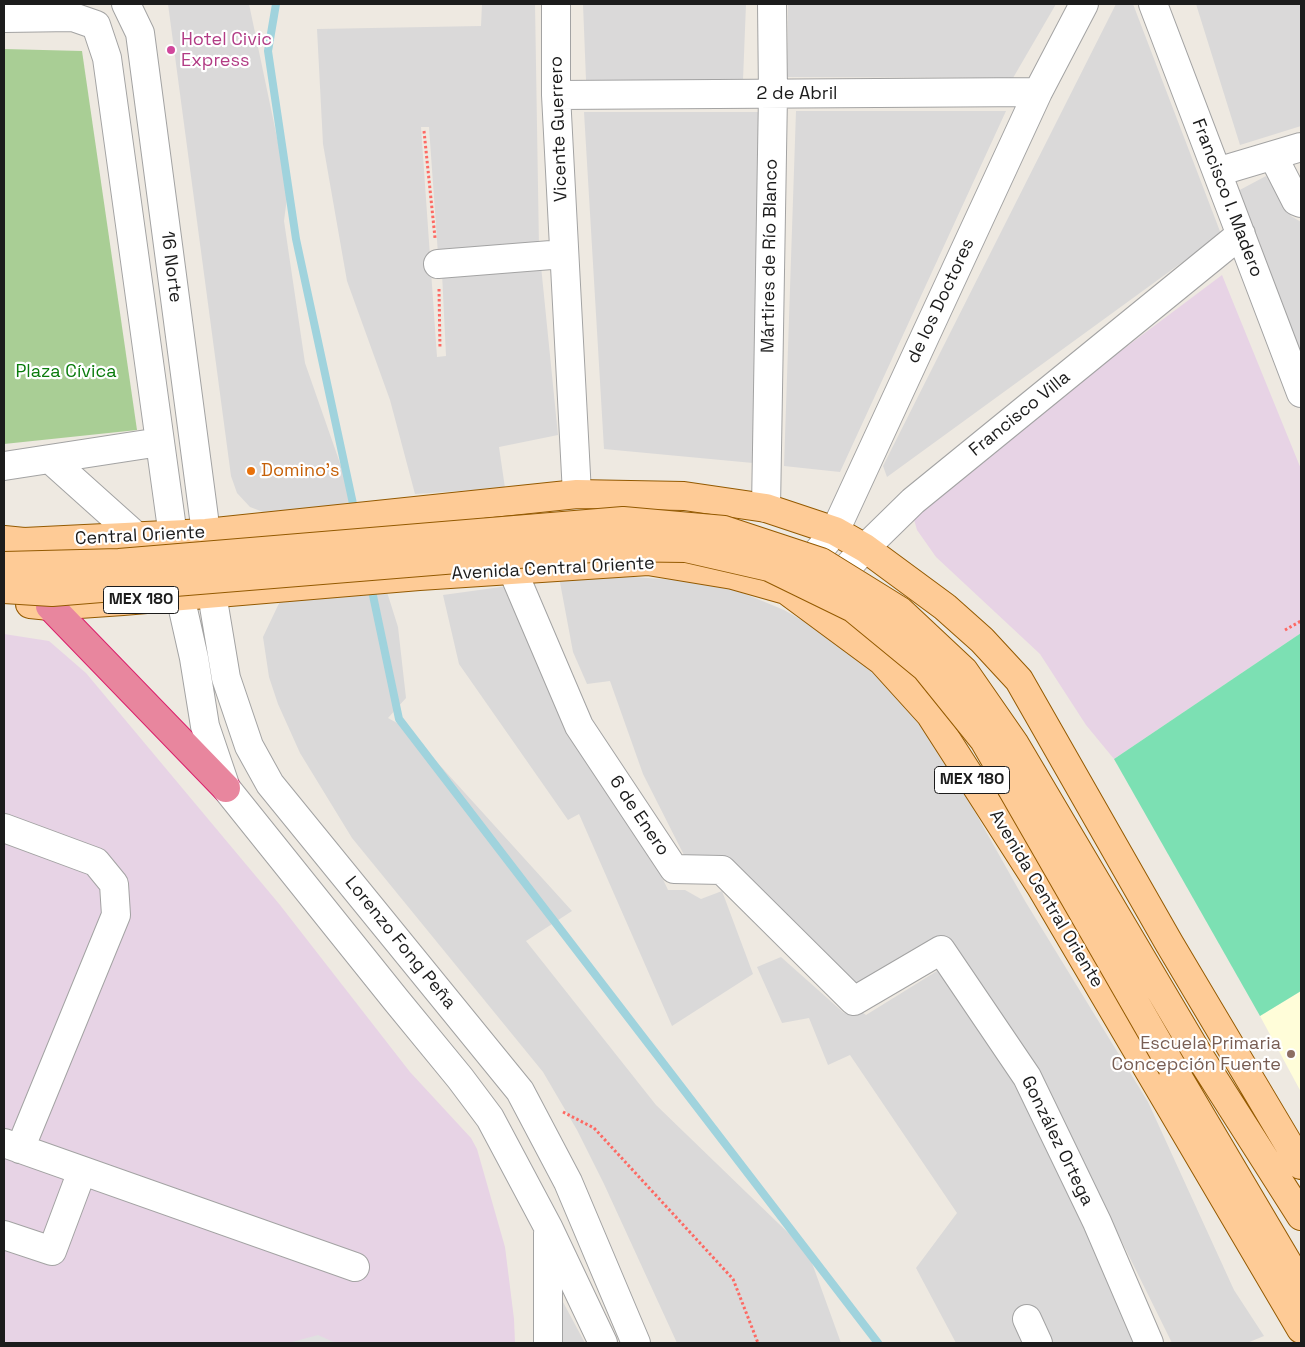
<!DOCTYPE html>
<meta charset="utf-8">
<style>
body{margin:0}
#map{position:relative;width:1305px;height:1347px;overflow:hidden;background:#eee9e1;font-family:"Space Grotesk",sans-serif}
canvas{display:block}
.frame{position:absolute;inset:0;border:5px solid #1c1c1c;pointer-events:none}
</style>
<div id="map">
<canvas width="1305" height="1347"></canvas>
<div class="frame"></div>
</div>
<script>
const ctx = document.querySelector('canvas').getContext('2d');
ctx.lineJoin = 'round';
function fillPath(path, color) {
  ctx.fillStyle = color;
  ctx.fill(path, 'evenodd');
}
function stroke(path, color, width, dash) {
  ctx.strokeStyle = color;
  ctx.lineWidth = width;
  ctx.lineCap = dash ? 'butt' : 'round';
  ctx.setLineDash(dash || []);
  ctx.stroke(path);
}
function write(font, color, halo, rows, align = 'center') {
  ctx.font = font + ' "Space Grotesk",sans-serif';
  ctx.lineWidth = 4.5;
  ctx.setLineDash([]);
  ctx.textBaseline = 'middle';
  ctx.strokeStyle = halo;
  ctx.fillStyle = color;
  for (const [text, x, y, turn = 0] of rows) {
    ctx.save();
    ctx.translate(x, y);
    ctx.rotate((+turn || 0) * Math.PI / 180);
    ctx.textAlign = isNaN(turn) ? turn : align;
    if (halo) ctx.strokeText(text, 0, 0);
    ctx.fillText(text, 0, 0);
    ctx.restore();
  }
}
fillPath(new Path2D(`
 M168,4H249L288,190L284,221L305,363L356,509L279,518L250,507L237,493L231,476Z
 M482,4H535L539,248L438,254L429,127H421L437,357L446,356L442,273L541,266L558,435L499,447L505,488L415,494L390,400L347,281L323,144L317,29L481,26Z
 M583,4H746L743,80H586Z
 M788,4H1056L1013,78L787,77Z
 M1116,4H1133L1221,234L887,477L883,466Z
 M1196,4H1301V126L1240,145Z
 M796,111H1006L840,472L784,466Z
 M584,112H761L753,463L604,449Z
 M1266,176L1291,216L1301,222V356L1236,192Z
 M619,576L719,583L784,610L849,647L887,678L948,764L1025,901L1148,1102L1234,1290L1264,1336L1247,1343H1172L1038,1072L951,947L857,993L758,899L690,867L643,774L610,681L587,684L573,652L559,577Z
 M508,586L617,782L668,890H685L701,899L722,891L753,974L672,1026L579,814L568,820L459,664L443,595Z
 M387,592L398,627L406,698L388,718L406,728L572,911L526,941L656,1105L808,1252L841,1343H677L604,1184L577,1130L543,1072L352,838L300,753L278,704L269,677L263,637L282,597Z
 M781,957L844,1013L855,1007L866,1015L945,966L1010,1077L1076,1194L1136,1343H956L916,1268L957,1213L850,1055L828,1065L809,1018L782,1023L757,967Z
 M556,1289L585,1343H562V1331Z`), '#dad9d9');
fillPath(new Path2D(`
 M1222,275L1301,469V633L1114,759L1086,725L1040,654L936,557L917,530L913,516L922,500Z
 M4,634L49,641L86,673L280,905L410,1072L471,1138L477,1149L505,1247L514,1319L515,1343H4Z`), '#e7d3e5');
fillPath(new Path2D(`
 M1301,991V1092L1260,1016Z`), '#fffdd9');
fillPath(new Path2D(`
 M4,49L82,51L137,430L4,444Z`), '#a9ce95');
fillPath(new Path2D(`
 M1301,633V991L1260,1016L1114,759Z`), '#7ce0b3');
fillPath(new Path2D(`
 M318,1335L336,1343H288Z`), '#e0e0e0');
stroke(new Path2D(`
 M276,4L268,51L296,239L355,513
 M371,586L399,719L878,1343`), '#a0d3dd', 8);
const minor = new Path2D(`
 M126,4L140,33L206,533L212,594L226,678L249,746L270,784L520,1091L568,1182L636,1343
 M556,4V95L577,494
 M1153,4L1301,393
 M4,18L73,17L96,25L107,58L173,536L180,596L194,658L205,726L226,788L396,1000L460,1078L490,1118L548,1227L603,1343
 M556,95L1038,92
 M1273,156L1296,201L1301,203
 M1217,172L1301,147
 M438,264L564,254
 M50,459L137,537
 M4,466L160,442
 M766,508L773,94L772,4
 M512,569L579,726L674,869L722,870L854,1001L941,950L1027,1077L1097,1222L1149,1343
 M798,576L835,531L1038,92L1084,4
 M825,592L865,548L913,501L1241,234
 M4,828L96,862L114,884L116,915L20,1149
 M4,1143L355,1267
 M548,1233V1343
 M4,1235L52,1251L82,1171
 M1027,1319L1038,1343`);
const major = new Path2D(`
 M4,540L24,542L206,533L577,494L684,496L766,508L835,531L865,548L945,607L982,640L1019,680L1169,943L1301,1165
 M30,604L50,606L123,601L419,576L648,561L733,575L786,590L882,661L930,714L1041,887L1301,1329
 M1198,1054L1301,1216
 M1172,1067L1293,1272L1301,1289`);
const highway = new Path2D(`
 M50,606L226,788`);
stroke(minor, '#a3a3a3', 30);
stroke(major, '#945a00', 30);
stroke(highway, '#db1f6b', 30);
stroke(new Path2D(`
 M424,131L435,238
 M439,289L440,349
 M1285,630L1301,621
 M563,1112L594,1128L733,1279L758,1343`), '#fd6963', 3, [2.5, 2.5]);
stroke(minor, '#fff', 28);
stroke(major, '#fecb96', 28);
stroke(highway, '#e8869e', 28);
const majorBridge = new Path2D(`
 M4,566L119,563L623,521L724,530L821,562L900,611L964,671L1014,743L1198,1054
 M4,589L52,592L604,547L686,548L769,567L853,608L926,668L984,740L1172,1067`);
stroke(majorBridge, '#945a00', 30, []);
stroke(majorBridge, '#fecb96', 28);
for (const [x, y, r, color] of [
 [171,50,5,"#d1479c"],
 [251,471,5,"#e8710a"],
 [1291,1054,5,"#8d6e63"]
]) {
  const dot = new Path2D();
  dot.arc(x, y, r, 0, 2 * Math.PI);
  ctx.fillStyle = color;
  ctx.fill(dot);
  stroke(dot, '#fff', 2);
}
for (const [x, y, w] of [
 [141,600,75],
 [972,780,75]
]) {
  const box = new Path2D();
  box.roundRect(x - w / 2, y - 13.5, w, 27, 4);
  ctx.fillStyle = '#fff';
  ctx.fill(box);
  stroke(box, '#1c1c1c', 1);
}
write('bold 16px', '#1c1c1c', null, [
 ["MEX 180",141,600],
 ["MEX 180",972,780]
]);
write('18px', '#b23c85', '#fff', [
 ["Hotel Civic",181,40],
 ["Express",181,61]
], 'left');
write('18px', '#1c1c1c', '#fff', [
 ["2 de Abril",797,94],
 ["Vicente Guerrero",559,129,-92],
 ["Francisco I. Madero",1227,198,69],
 ["Mártires de Río Blanco",770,256,-89],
 ["16 Norte",171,267,83],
 ["de los Doctores",941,301,-65],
 ["Francisco Villa",1020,414,-39],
 ["Central Oriente",140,536,-3],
 ["Avenida Central Oriente",553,569,-3],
 ["6 de Enero",639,816,56],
 ["Avenida Central Oriente",1046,899,59],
 ["Lorenzo Fong Peña",400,943,51],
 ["González Ortega",1057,1141,64]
]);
write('18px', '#097b0b', '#fff', [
 ["Plaza Cívica",66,372]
]);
write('18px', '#c56008', '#fff', [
 ["Domino's",261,471]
], 'left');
write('18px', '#785e54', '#fff', [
 ["Escuela Primaria",1281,1044],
 ["Concepción Fuente",1281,1065]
], 'right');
</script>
